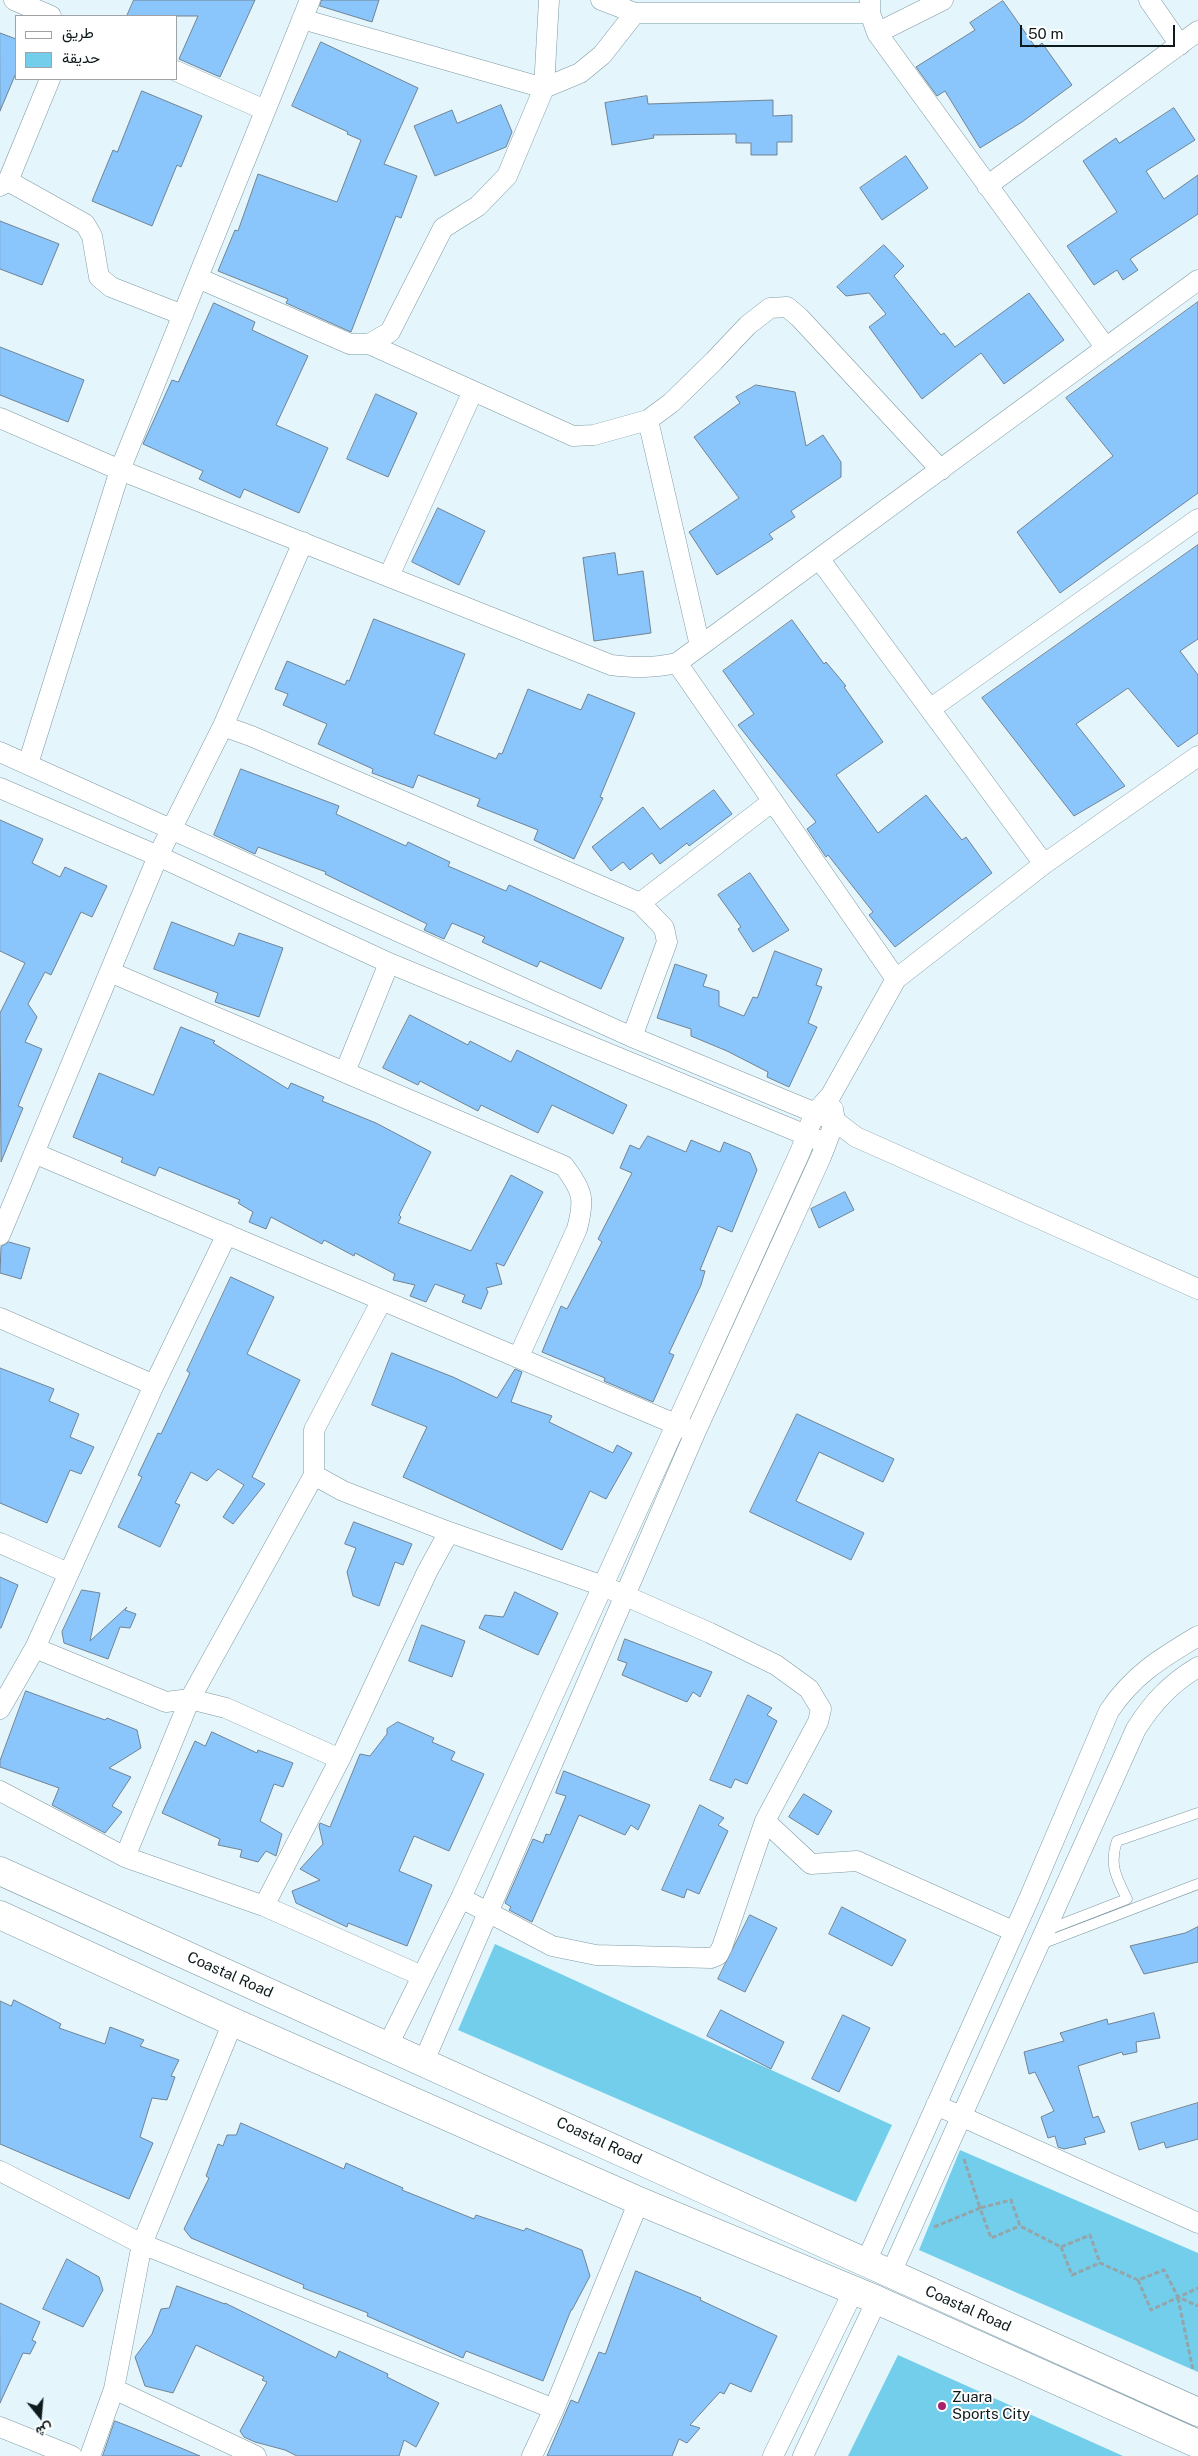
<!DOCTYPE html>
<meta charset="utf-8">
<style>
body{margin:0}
#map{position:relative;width:1198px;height:2456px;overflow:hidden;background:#e4f6fc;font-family:"Public Sans",Vazirmatn,sans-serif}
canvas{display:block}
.legend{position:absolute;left:15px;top:15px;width:162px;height:65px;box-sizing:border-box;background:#fff;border:1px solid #9fa3a5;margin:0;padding:6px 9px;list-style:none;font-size:15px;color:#0f1a1d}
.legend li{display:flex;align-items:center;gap:10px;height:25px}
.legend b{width:25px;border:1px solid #9fa3a5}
.north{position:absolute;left:15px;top:2391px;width:50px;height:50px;-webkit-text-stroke:4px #fff;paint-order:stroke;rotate:163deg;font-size:14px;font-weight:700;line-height:20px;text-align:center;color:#0f1a1d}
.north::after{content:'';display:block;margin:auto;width:18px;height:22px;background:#0f1a1d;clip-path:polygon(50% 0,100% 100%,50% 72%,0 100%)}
.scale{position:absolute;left:1020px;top:25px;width:155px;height:22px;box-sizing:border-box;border:2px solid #0f1a1d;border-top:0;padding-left:6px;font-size:15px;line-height:18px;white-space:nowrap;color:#0f1a1d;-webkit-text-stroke:4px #fff;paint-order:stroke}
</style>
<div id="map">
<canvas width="1198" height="2456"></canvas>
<ul class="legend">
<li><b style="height:6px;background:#fff"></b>طريق</li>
<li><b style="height:14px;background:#72ceea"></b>حديقة</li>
</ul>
<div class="north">ش</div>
<div class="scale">50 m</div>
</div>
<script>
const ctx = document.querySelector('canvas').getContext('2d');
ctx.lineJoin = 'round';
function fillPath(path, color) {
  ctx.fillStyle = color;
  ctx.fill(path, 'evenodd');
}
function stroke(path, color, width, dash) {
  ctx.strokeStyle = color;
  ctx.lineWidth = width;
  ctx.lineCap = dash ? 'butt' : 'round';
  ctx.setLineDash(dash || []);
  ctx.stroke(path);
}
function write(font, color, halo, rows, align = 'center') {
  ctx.font = font + ' "Public Sans",sans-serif';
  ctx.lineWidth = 4;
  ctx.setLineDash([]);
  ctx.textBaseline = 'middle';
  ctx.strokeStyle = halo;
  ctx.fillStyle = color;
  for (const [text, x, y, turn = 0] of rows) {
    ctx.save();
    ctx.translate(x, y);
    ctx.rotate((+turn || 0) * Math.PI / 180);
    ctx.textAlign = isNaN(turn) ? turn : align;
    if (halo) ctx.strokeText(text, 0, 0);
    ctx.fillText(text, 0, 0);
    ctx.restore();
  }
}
fillPath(new Path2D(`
 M495,1944L892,2125L856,2202L458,2030Z
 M960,2150L1198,2253V2372L919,2250Z
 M898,2355L1123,2456H848Z`), '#72ceea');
const building = new Path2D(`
 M134,0H255L220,77L179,59L198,16H127Z
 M322,0H379L372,22L320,6Z
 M1003,1L1036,48L1042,43L1072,85L1022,122L980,148L945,91L937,96L916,67L975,30L970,23Z
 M0,33L16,39V73L0,111Z
 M321,42L418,88L384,164L417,176L401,218L396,216L351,332L286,303L288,299L218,271L235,230L238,231L258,174L337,202L361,140L347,134L348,132L292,106Z
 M142,91L202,116L181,167L177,165L152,226L92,201L113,150L117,152Z
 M647,96L648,104L773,100V116L792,115V142H777V155H751V143H736V134L653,135L654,138L612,145L605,103Z
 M501,105L512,132L506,147L435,176L414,126L452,110L457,123Z
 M1174,108L1195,140L1146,171L1164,199L1198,175V214L1130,259L1138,270L1123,280L1117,270L1094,285L1067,246L1117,212L1083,161L1116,138L1119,143Z
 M906,156L928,188L882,220L860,188Z
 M0,221L59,244L42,285L0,269Z
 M884,245L904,266L894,276L941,335L944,333L955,347L1029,293L1064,340L1004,384L981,353L922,399L869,327L886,314L869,293L846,296L837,287Z
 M1198,302V493L1060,593L1017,532L1113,456L1066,398Z
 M214,303L255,322L252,330L308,356L276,425L328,448L299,513L244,489L240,498L199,479L203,471L143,444L172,380L178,382Z
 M0,347L84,380L68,422L0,395Z
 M756,385L795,392L806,446L823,435L841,462V477L791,511L795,517L769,534L773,539L717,575L689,532L739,498L694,437L740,403L736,397Z
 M376,394L417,413L388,477L347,459Z
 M438,508L485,531L459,585L412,562Z
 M1198,545V639L1180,651L1198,675V733L1178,747L1128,688L1076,724L1125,786L1074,816L982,698Z
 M615,553L618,575L643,571L651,633L594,641L583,558Z
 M374,619L465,654L434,734L496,759L499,753L502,754L528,689L581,710L588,694L635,713L600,797L603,798L574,859L534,840L538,830L477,806L480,799L418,775L413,788L372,773L373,769L318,744L327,724L283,705L288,694L275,689L287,661L345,685L347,680L349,681Z
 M792,620L824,664L826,662L846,686L844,687L883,742L836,775L878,833L926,795L962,840L966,837L992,873L895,947L869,915L873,912L828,855L826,857L807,829L816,822L738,725L754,714L723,671Z
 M241,769L339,806L336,814L406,846L408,842L450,862L448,866L506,891L509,885L624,938L601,989L540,961L537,967L482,942L485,937L452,923L444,939L424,930L427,924L325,874L326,872L258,847L255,854L214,835Z
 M714,790L732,814L689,846L687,843L660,864L652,853L630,870L623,862L611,871L592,847L643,807L660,829Z
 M0,820L43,839L32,863L60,877L65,867L107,886L92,917L81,912L51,975L45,972L28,1004L37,1017L25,1042L42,1049L18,1106L23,1108L1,1162L0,1013L25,963L0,951Z
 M750,873L789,930L753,952L738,929L741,927L718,895Z
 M172,922L234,946L239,933L283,948L259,1017L215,1002L218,993L154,969Z
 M775,951L822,969L816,985L822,987L808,1023L817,1027L789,1087L767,1077L768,1072L727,1051L691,1036V1029L657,1018L675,964L707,975L703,986L719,991V1006L744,1016L753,997L757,998Z
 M410,1015L468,1045L470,1041L511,1062L517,1050L627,1105L613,1134L552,1105L538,1133L481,1105L478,1111L420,1081L418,1085L383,1068Z
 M181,1027L215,1041L213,1043L288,1089L291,1083L324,1097L322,1101L376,1123L431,1152L399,1215L401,1217L398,1223L471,1251L511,1175L543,1192L504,1266L496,1263L502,1284L486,1288L488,1292L481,1309L462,1302L465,1295L435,1284L426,1302L410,1296L415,1285L393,1280L395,1274L355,1253L354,1256L324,1240L322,1244L271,1217L266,1229L249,1222L253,1212L238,1203L240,1200L159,1167L155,1176L121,1162L123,1158L73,1137L99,1073L153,1095Z
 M648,1136L686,1152L691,1140L720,1152L724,1142L750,1153L757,1170L732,1232L718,1226L700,1270L705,1271L701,1285L669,1353L674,1355L653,1402L604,1381L605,1378L542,1352L561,1306L567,1309L602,1242L598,1239L632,1173L620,1168L630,1145L639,1149Z
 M845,1192L854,1210L819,1228L811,1209Z
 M9,1242L30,1248L21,1279L0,1273L1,1247Z
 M231,1277L274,1297L247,1354L300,1380L252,1477L265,1484L233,1524L223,1517L244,1485L218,1469L207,1481L191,1472L175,1503L180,1505L160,1547L118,1527L142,1477L138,1475L158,1433L161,1434L190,1373L187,1371Z
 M392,1353L453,1377L497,1398L515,1369L522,1372L511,1402L552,1416L549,1422L613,1453L617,1445L632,1453L606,1499L590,1491L562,1550L403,1477L427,1427L372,1405Z
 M0,1368L54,1389L49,1401L79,1414L70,1437L94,1447L81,1474L70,1470L47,1523L0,1503Z
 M797,1414L894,1459L883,1482L819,1452L796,1501L864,1533L851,1560L750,1512Z
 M354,1522L412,1544L403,1565L395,1562L379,1606L353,1596L347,1572L356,1548L345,1544Z
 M0,1577L18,1585L1,1628H0Z
 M82,1590L100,1593L90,1641L127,1607L125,1610L136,1614L130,1628L120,1627L108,1659L64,1643L62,1632Z
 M515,1592L558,1613L538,1655L479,1628L485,1615L503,1617Z
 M422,1625L465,1641L452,1677L409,1661Z
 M625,1639L712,1672L700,1697L693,1692L687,1702L622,1675L627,1663L618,1660Z
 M26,1691L105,1720L107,1718L137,1730L141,1748L109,1768L131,1777L112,1806L122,1812L105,1833L52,1805L59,1788L0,1767V1761Z
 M748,1695L772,1708L767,1715L777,1721L747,1784L735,1779L731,1788L710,1780Z
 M398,1722L434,1738L432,1742L455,1752L451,1760L484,1774L449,1851L414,1836L399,1871L432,1885L407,1946L348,1923L347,1927L296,1903L292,1891L320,1880L300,1869L323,1844L319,1826L320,1823L330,1827L360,1754L370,1756L387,1734V1729Z
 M212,1732L257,1753L258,1750L293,1763L283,1787L274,1784L260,1821L282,1834L276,1856L266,1851L258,1862L240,1857L242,1850L218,1845L220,1839L162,1813L195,1741L205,1746Z
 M564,1771L650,1805L638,1830L631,1825L625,1835L579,1815L532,1922L509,1910L511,1907L505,1903L533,1839L543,1843L546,1834L550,1835L566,1796L556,1793Z
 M804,1794L832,1811L818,1835L789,1817Z
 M700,1805L724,1818L718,1825L728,1831L699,1894L687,1889L684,1898L662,1890Z
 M842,1907L906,1940L892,1966L829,1934Z
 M750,1915L777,1928L745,1992L718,1979Z
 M1198,1927V1962L1144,1974L1130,1946L1185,1933Z
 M14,2000L61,2024L59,2028L105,2044L110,2027L144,2040L140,2046L179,2060L171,2076L175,2077L167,2100L152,2098L140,2137L153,2143L129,2199L0,2144V2001L11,2006Z
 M721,2010L784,2042L771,2069L707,2036Z
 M1154,2013L1160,2038L1136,2042L1137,2052L1123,2055L1122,2052L1078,2066L1093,2118L1098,2116L1105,2132L1084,2138L1086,2144L1064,2149L1058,2147L1055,2136L1048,2138L1041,2117L1054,2111L1035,2072L1029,2074L1024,2052L1064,2041L1060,2033L1107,2019L1108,2024Z
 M843,2015L870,2028L839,2092L812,2079Z
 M1198,2103V2139L1166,2148L1164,2142L1139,2150L1131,2123Z
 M241,2123L344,2169L346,2163L403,2188L402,2190L474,2219L476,2215L524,2231L526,2228L582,2250L590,2276L572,2310H571L543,2381L466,2351L463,2358L367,2316L368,2313L303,2288L304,2285L191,2238L184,2229L209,2178L206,2176L218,2144L223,2146L227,2135H236Z
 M67,2259L99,2277L103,2290L83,2327L43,2309Z
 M636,2271L701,2298L700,2300L777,2336L751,2392L730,2383L724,2394L720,2392L690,2425L700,2428L687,2443L679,2439L672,2456H547L571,2400L578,2403L599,2352L605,2354Z
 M177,2286L225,2304V2303L336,2358L339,2351L388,2374L387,2377L439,2403L416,2447L404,2440L399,2456H297L285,2450L255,2442L244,2437L240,2431L267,2382L262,2380L264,2377L196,2345L173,2393L145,2386L135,2357L152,2334L161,2309L169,2308Z
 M0,2303L40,2322L32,2340L36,2342L30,2354L23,2353L0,2403Z
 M115,2421L133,2428L200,2456H103Z`);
fillPath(building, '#8ac6fb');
stroke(building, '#708394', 1);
const service = new Path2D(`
 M1047,1930L1127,1899C1116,1877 1109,1864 1117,1841L1198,1813
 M1041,1944L1198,1884`);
const minor = new Path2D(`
 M14,0L51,16
 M601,0L635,13H870
 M870,0V13L877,33L1106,348
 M1149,0L1180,45
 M302,19L544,88L580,73L602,55L635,13
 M877,33L943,0
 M176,71L265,110
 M8,181L85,224L92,236L99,277L111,287L183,315
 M0,186L8,181L50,79
 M987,186L1198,31
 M198,278L350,344H369L573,436L594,435L648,420L671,403L714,361L748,325L770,308L787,307L799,317L941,470
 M369,344L390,332L443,228L478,206L507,176L544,88L549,0
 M0,418L120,470L611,665C635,668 653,668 677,663L1198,280
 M648,420L700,646
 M820,560L1044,864
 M389,576L473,391
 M677,663L896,979
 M930,709L1198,519
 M223,726L251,736L640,903L664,928L667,942L632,1037
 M0,752L632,1037L835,1121L856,1137L1198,1289
 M28,764L120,470L310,0
 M0,788L158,856L389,963L818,1140
 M640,903L773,801
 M110,972L564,1166C583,1191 585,1199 577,1229L518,1358
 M345,1072L389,963
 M34,1153L687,1429
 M0,1235L158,856L223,726L303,542
 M0,1318L154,1385
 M314,1475L343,1491L449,1532
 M0,1543L68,1573
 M35,1648L166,1702L190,1699L226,1708L340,1759
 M0,1709L35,1648L154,1385L227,1234
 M0,1791L125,1857L264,1906L422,1976
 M125,1857L190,1699L314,1475V1430L382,1300
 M461,1898L552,1946L596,1955L711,1958L718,1955L722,1947L765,1821
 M264,1906L340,1759L427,1572L449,1532L603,1586L710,1633L776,1665L809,1689L821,1709L818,1722L765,1821L811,1864L857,1861L1013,1931
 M388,2045L461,1898L801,1150L814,1114L831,1095L896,979L1044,864L1198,756
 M424,2061L695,1433L821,1157L835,1121L833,1109
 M936,2105L1198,2223
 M0,2171L142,2244L554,2409
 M865,2264L1028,1901L1109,1711C1133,1675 1161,1658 1198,1636
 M890,2275L1136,1729C1153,1702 1171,1683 1198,1667
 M114,2389L256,2456
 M0,2427L72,2456
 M90,2456L114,2389L142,2244L233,2022
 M532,2456L554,2409L639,2201
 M773,2456L854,2290
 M803,2456L877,2300`);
const trunk = new Path2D(`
 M0,1871C400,2051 798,2233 1198,2412
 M0,1915L233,2022L639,2201L877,2300L1198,2444`);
stroke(service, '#7d99a3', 11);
stroke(minor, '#7d99a3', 21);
stroke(trunk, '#7d99a3', 29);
stroke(new Path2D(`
 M964,2159L980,2208L1011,2200L1020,2226L1061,2247L1090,2235L1100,2263L1138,2280L1164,2270L1178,2297L1198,2306
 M934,2227L980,2208L991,2238L1020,2226
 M1061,2247L1072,2275L1100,2263
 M1138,2280L1151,2310L1198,2288
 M1178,2298L1193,2370`), '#95a4a9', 3, [5, 2.5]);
stroke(service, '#fff', 10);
stroke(minor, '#fff', 20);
stroke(trunk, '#fff', 28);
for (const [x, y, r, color] of [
 [942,2406,5,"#a8236e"]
]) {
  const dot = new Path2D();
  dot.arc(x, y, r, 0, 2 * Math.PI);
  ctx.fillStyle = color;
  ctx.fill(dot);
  stroke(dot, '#fff', 2);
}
write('15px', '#0f1a1d', '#fff', [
 ["Coastal Road",230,1975,24],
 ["Coastal Road",599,2141,25],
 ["Coastal Road",968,2309,24]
]);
write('15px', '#0f1a1d', '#fff', [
 ["Zuara",952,2397],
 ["Sports City",952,2414]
], 'left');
</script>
